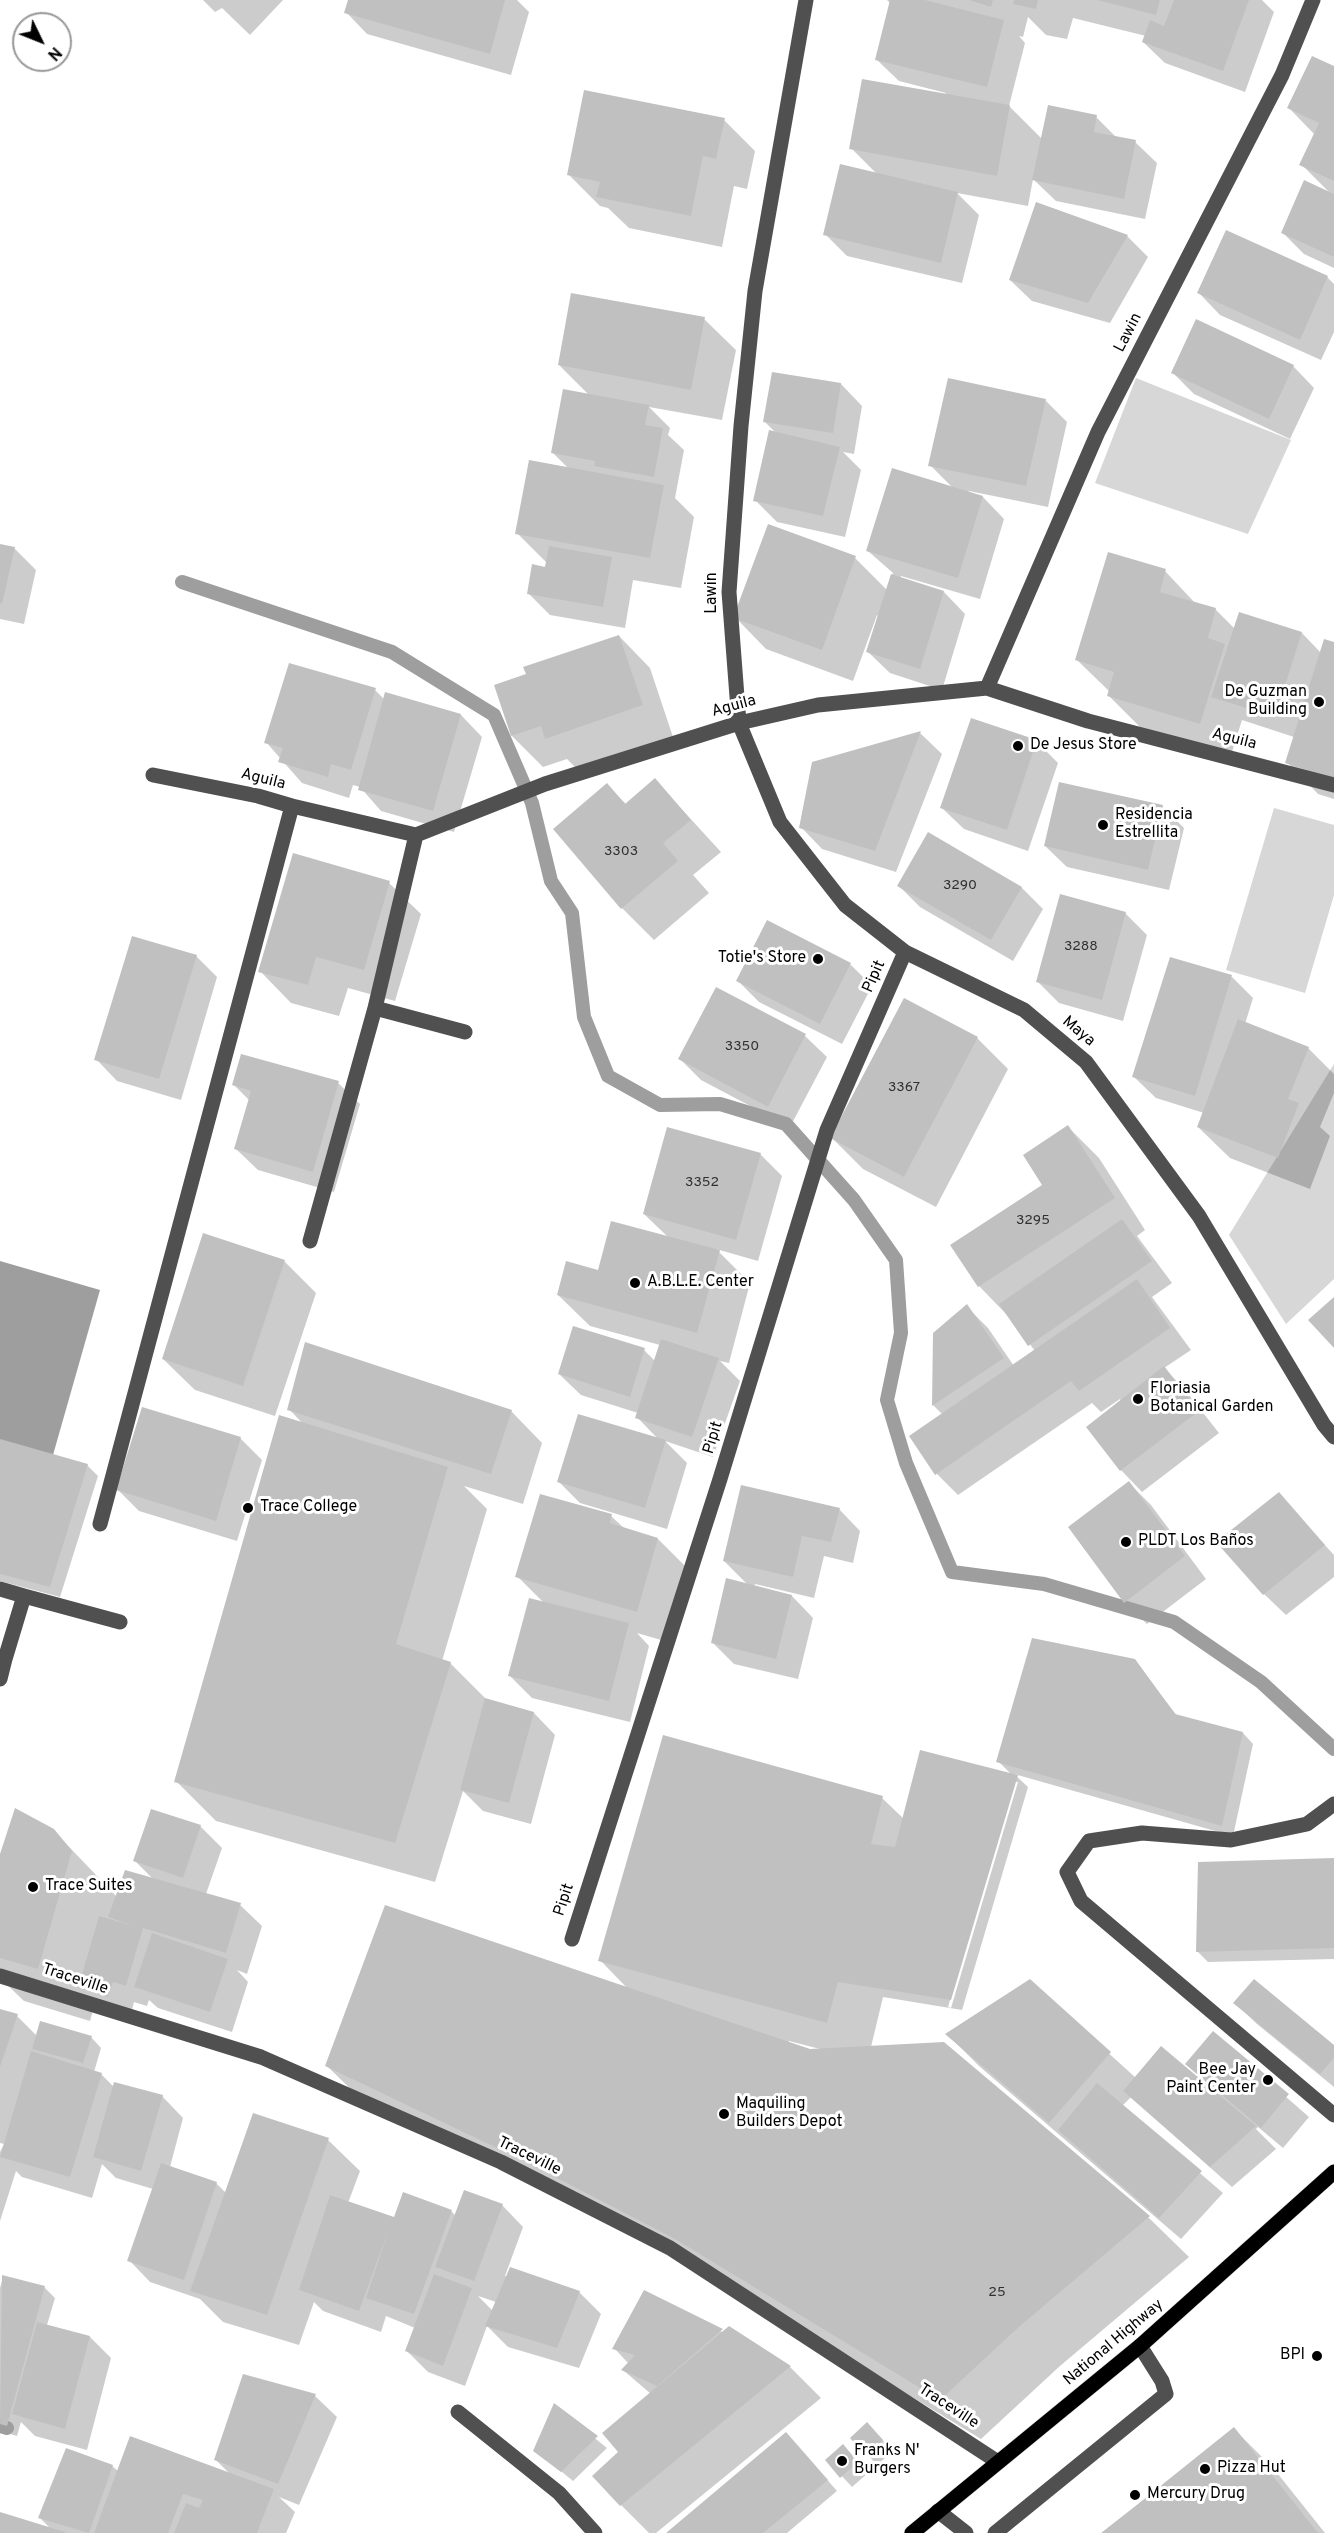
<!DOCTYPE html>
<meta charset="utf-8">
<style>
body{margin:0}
#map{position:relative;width:1334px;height:2533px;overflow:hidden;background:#fff;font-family:Overpass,sans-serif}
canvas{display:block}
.north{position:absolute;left:12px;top:12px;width:60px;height:60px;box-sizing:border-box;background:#fff;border:2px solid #999;border-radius:50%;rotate:133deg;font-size:16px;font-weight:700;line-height:24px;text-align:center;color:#000}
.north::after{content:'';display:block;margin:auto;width:21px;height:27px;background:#000;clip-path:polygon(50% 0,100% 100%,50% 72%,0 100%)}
</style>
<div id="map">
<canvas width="1334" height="2533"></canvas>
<div class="north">N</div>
</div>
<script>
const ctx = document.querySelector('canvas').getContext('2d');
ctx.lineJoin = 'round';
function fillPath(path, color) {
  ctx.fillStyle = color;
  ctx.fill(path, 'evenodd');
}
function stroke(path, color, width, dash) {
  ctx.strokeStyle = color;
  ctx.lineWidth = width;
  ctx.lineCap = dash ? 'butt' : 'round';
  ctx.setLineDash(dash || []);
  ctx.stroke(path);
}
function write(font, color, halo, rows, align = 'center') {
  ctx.font = font + ' Overpass,sans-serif';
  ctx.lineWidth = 6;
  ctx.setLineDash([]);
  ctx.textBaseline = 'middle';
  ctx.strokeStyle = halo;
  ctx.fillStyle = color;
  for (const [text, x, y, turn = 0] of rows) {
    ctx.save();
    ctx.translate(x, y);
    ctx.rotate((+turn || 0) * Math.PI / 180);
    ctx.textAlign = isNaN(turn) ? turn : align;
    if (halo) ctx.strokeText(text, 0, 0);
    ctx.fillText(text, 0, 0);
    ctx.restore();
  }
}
fillPath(new Path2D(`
 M1136,378L1291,440L1248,534L1095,483Z
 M1274,808L1334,825V895L1305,993L1226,970Z
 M1334,1064V1279L1286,1324L1229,1235Z`), '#d7d7d7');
fillPath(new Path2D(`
 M0,1261L100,1290L53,1455L0,1440Z`), '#9e9e9e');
fillPath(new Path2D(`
 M203,0H283L250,35L222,8L215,12Z
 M349,0H517L529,12L511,75L367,34L346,12Z
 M887,0H1262L1274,12L1245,92L1165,63L1143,42L1146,36L1073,18L1067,39L1046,35L1028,17L1023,37L1019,36L1025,43L1009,106L1042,139L1096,117L1118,139L1135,142L1157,163L1145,219L1056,201L1033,179L1028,206L957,193L979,215L962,283L847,256L825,234L878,175L851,148L945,95L946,93L899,81L877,60L890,3Z
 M1334,68V268L1304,254L1283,233L1330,193L1301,164L1315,135L1289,108Z
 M724,120L755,151L747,189L734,186L722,247L629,228L608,208L600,206L568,174Z
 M1127,236L1148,257L1110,323L1032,301L1010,280Z
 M1327,277L1334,284V332L1321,360L1220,315L1199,293Z
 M704,319L736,350L722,420L649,407L670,428L668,435L684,450L675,498L694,517L681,588L633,580L625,628L550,615L528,593L547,563L517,533L569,469L553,453L590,396L559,365Z
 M1293,366L1314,388L1290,439L1194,394L1172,372Z
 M841,384L862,406L854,454L843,452L861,470L845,537L777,522L755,500L777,434L765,422Z
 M1045,400L1067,422L1048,507L969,491L968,493L983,497L1004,519L980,599L901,576L900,579L944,592L965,614L942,690L890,673L868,652L879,616L877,615L853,681L766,649L735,617L855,558L887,590L893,573L868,551L953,488L930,465Z
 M0,545L14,548L36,570L24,624L0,619Z
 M1165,571L1196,604L1215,609L1235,629L1239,614L1302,633L1321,653L1334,644V799L1318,794L1287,762L1294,737L1242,720L1231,755L1140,727L1109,696L1110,692L1077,660Z
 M619,636L650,668L673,737L577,769L567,759L543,767L512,736L528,675Z
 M375,690L385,700L461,715L482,737L454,832L381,811L360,787L353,785L349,798L302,783L266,742Z
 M920,733L942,754L896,872L822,849L801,827L813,763Z
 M1036,741L1058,763L1028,851L964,829L942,808Z
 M655,780L721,852L693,875L709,893L654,940L622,908L555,829L607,785L626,804Z
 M1162,806L1184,828L1169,890L1067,867L1045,846Z
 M928,834L1022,888L1043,909L1013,961L920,907L899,886Z
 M389,883L421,914L395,1001L348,988L339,1016L291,1003L260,971Z
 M1125,913L1147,935L1123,1021L1059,1003L1038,982Z
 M768,922L851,965L872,986L842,1044L759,1002L738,981Z
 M196,956L217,977L181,1100L117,1081L96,1059Z
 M1171,959L1232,977L1253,998L1245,1024L1308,1048L1334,1074V1093L1320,1127L1330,1136L1310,1189L1230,1158L1198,1127L1204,1113L1156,1098L1134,1077Z
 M717,989L805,1036L827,1057L790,1127L701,1080L680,1059Z
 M977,1038L1008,1069L936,1207L863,1169L832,1138Z
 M338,1083L360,1104L334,1192L258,1170L236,1149L250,1101L234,1085Z
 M1068,1127L1099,1158L1145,1230L1137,1236L1172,1283L1152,1297L1191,1350L1164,1368L1185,1390L1219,1433L1142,1492L1121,1470L1088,1427L1121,1401L1120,1399L1101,1412L1092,1403L958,1495L937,1474L943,1415L933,1405L967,1307L988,1328L1014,1366L1035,1351L1010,1318L979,1286L953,1245L1044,1185Z
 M760,1154L782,1176L758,1261L716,1249L750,1283L729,1363L720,1361L740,1381L713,1457L665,1441L687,1463L667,1529L580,1503L559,1482L658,1439L637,1417L638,1413L581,1395L559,1374L644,1350L655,1361L660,1345L590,1326L558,1295L669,1238L644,1214Z
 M284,1261L316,1293L275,1416L195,1390L163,1359Z
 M289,1409L511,1411L542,1443L523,1504L464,1486L487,1509L442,1661L450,1663L487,1700L534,1713L555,1735L531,1824L483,1811L463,1791L435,1882L216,1821L176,1781L304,1425Z
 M240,1438L262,1460L237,1541L139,1511L118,1490Z
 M0,1441L87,1465L98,1476L60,1597L0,1581Z
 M1129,1483L1151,1505L1206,1579L1147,1624L1125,1602L1070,1528Z
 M1278,1494L1334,1555V1577L1286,1615L1264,1594Z
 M839,1509L860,1531L853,1563L824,1556L814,1598L755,1584L754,1587L792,1596L813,1618L798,1679L734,1664L712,1642L749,1586L724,1561Z
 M611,1516L625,1529L658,1539L689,1570L668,1642L637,1633L649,1646L630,1722L532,1698L510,1676L544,1603L517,1576Z
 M1134,1660L1178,1717L1243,1733L1253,1744L1233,1836L1014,1774L1028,1787L962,2010L883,1997L871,2047L943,2043L1149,2218L1189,2257L1060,2366L981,2439L717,2278L564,2199L367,2105L327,2066L629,1990L600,1960L882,1798L904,1819L1012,1775L998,1761ZM1015,1782H1018L951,2008L948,2007ZM789,2041L820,2049L809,2051L788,2043Z
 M200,1826L222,1848L206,1894L240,1905L262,1926L247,1974L237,1970L248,1982L232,2032L158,2008L149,2000L147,2006L134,2002L130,2017L95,2003L90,2021L24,2001L0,1978V1859L53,1830L117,1897L154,1880L135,1861Z
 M1334,1860V1959L1208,1962L1198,1952Z
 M1029,1981L1136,2078L1206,2087L1208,2085L1187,2064L1213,2033L1309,2117L1283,2148L1258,2127L1256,2129L1276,2149L1232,2187L1131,2097L1122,2106L1223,2193L1181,2239L979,2066L948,2035Z
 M1235,2003L1334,2047V2087L1257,2024Z
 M0,2010L17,2016L37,2036L91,2037L101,2048L94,2072L101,2074L114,2087L162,2096L183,2118L170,2167L216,2183L226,2193L328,2140L360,2171L348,2203L395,2219L451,2211L456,2216L502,2205L523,2227L505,2276L579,2292L601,2314L579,2368L508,2347L487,2326L465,2386L428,2372L407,2351L415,2328L386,2316L381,2332L323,2311L314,2302L299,2345L223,2322L200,2299L150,2282L129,2260L153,2189L116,2178L102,2164L92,2198L22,2177L16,2171L0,2221V2152L4,2144L0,2143ZM478,2296L496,2302L493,2311Z
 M3,2277L44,2287L55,2298L47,2325L90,2337L111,2358L87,2450L35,2436L21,2422L17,2436L0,2431V2288Z
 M645,2292L790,2367L821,2398L656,2533H649L621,2505L620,2452L651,2394L623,2370L629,2364L614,2348Z
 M315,2396L337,2417L299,2505L279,2497L295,2512L286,2533H0V2514L52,2530L40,2518L112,2466L118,2471L231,2475L216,2460Z
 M555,2406L607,2448L573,2481L535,2450Z
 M1234,2429L1274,2469L1325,2533H1103Z
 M878,2435L893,2451L877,2465L852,2438Z
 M796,2444L837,2491L787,2533H668Z
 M853,2457L868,2473L852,2487L827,2460Z`), '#0003');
stroke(new Path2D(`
 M182,582L392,652L494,715L532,803L551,881L572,913L584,1017L608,1076L660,1105L720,1104L786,1124L854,1200L896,1260L901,1333L887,1400L906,1463L952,1572L1044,1584L1174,1622L1261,1682L1334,1749
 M0,2426L7,2428`), '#9e9e9e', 14);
fillPath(new Path2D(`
 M348,0H505L490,54L344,13Z
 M890,0H925L1004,20L987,87L875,60Z
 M969,0H993L991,7Z
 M1014,0H1038L1036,9L1013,4Z
 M1097,0H1160L1156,15Z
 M1174,0H1249L1223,71L1142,42L1150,20L1164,26Z
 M1312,56L1334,66V181L1299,165L1319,123L1287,108Z
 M862,79L1010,105L997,176L849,149Z
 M584,90L725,118L716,159L703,156L691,216L596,197L600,182L567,175Z
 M1048,105L1097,115L1094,132L1136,140L1124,199L1032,180Z
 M840,164L958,192L941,263L823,235Z
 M1304,180L1334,194V257L1281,233Z
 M1036,202L1128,235L1088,303L1009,280Z
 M1226,230L1328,276L1300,340L1197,293Z
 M571,293L705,317L691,390L558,365Z
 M1196,319L1294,365L1269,419L1171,373Z
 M772,372L841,383L833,433L763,422Z
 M948,378L1046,399L1026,486L928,466Z
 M563,389L649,405L645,425L663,428L654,477L594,466L595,461L551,453Z
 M769,430L840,447L823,516L753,501Z
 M529,460L664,485L650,558L515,534Z
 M892,468L983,496L958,578L866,551Z
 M768,524L856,556L822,650L733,618Z
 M0,544L15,547L2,604L0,603Z
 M549,546L612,557L603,607L527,594L532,564L545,567Z
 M1108,552L1166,569L1160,592L1216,608L1208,638L1225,644L1200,724L1107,696L1114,672L1075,660Z
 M891,574L944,591L920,669L866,652Z
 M1239,612L1302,632L1275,717L1211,697Z
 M619,635L643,705L545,739L541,726L511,736L494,685L526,674L523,667Z
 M1324,639L1334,642V779L1285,763Z
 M289,663L376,688L351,770L331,764L328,777L278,762L283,748L264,743Z
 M385,692L461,714L433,811L358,790Z
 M971,718L1037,740L1007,830L940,808Z
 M921,731L875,851L799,828L812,762Z
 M655,778L691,820L663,843L678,861L621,909L553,829L607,783L625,804Z
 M1059,782L1163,805L1148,870L1044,846Z
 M928,832L1022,887L991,940L897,886Z
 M293,853L390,881L364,970L316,957L308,985L258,972Z
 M1060,894L1126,912L1102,1000L1036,982Z
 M767,920L851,963L820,1024L736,981Z
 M132,936L197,955L159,1079L94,1060Z
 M1170,957L1232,975L1195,1096L1132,1077Z
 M716,987L806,1034L768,1107L678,1059Z
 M904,998L978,1037L904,1177L830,1138Z
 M1238,1019L1309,1047L1288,1099L1299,1103L1278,1158L1197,1127Z
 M241,1054L339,1081L313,1172L234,1149L251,1091L232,1085Z
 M1068,1125L1115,1198L978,1287L950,1245L1042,1185L1023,1155Z
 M667,1127L761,1153L736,1240L643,1214Z
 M1122,1219L1152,1261L1028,1346L999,1304Z
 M611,1221L720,1250L697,1333L557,1295L566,1261L598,1270Z
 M203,1233L285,1260L243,1386L162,1359Z
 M1137,1279L1170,1328L1079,1391L1071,1381L935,1475L909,1436Z
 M1334,1297V1348L1308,1320Z
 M967,1304L1004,1358L932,1406L933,1333Z
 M573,1326L645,1348L630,1397L558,1374Z
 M661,1339L719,1358L692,1437L635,1418Z
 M305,1342L512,1410L491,1474L287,1410Z
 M1164,1366L1199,1411L1120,1471L1086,1427Z
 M142,1407L241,1437L216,1521L116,1490Z
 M578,1414L666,1440L645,1508L557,1482Z
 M279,1415L448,1467L396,1644L451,1662L395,1843L174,1782Z
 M0,1439L88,1464L50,1587L0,1574Z
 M1129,1481L1185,1556L1124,1603L1068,1527Z
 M741,1485L840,1508L831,1542L802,1536L793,1577L723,1561Z
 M1279,1492L1325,1545L1263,1595L1216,1542Z
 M540,1494L612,1514L610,1523L658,1538L637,1612L515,1577Z
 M726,1578L792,1595L776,1659L711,1643Z
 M529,1598L629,1623L609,1701L508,1676Z
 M1032,1638L1135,1659L1175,1714L1243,1732L1222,1826L996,1762Z
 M485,1698L534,1712L509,1803L460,1790Z
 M663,1735L883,1796L871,1844L895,1847L920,1750L1018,1775L951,2000L838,1982L827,2023L598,1961Z
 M15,1808L54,1829L72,1851L38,1969L0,1958V1854Z
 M151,1809L201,1825L183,1878L133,1861Z
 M1334,1858V1948L1196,1952L1198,1862Z
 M125,1870L241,1903L226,1953L143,1928L126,1986L113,1982L108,1997L78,1988L99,1916L134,1926L108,1917Z
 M385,1905L810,2049L944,2042L1150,2216L1020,2326L940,2400L675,2239L522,2160L325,2066Z
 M152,1933L228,1959L210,2012L134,1987Z
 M1030,1979L1111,2052L1049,2123L945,2034Z
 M1254,1979L1334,2045V2058L1320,2074L1233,2003Z
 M0,2009L18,2014L0,2067Z
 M40,2021L92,2036L83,2063L32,2049Z
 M1213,2031L1289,2094L1261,2128L1185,2064Z
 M1161,2046L1256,2126L1210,2167L1123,2091Z
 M31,2051L102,2073L70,2177L0,2157Z
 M114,2082L163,2095L141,2171L93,2157Z
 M1097,2083L1202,2171L1159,2218L1058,2130Z
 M253,2113L329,2138L267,2315L190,2291Z
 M161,2163L217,2182L184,2280L127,2261Z
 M464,2190L503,2204L474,2281L435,2267Z
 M403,2192L452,2210L414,2314L366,2298L389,2229L359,2311L299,2290L330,2195L394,2217Z
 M510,2267L580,2291L557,2348L485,2326Z
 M434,2274L472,2288L443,2366L405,2351Z
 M2,2275L45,2286L7,2426L0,2424Z
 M644,2290L723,2329L657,2386L621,2370L635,2355L612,2349Z
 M37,2322L90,2336L65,2429L12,2414Z
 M729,2326L791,2366L620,2506L592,2476L618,2452L602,2433Z
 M243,2374L316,2394L278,2484L214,2460Z
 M554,2403L598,2436L561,2472L533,2451Z
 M867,2422L883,2440L865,2455L850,2438Z
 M1234,2427L1318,2533H1101L1138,2504Z
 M786,2432L828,2480L763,2533H666Z
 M130,2436L274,2489L257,2533H174L186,2503L199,2508L203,2500L183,2494L168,2533H94Z
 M843,2444L858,2462L840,2478L825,2460Z
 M66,2448L113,2465L89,2533L38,2518Z
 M0,2512L65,2532V2533H0Z`), '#c0c0c0');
const major = new Path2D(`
 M912,2533L1140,2346L1334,2172`);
stroke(major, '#dbdbdb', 16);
stroke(new Path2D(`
 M806,0L755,291L741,426L729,592L739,723L780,822L845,905L905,952L1024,1010L1086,1062L1199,1216L1324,1425L1334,1437
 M987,688L1098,432L1282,75L1313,0
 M153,775L258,796L292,806L416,835L545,784L739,723L818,705L987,688L1088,721L1334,785
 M375,1008L465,1032
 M310,1241L375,1008L416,835
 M100,1524L292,806
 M0,1589L24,1596
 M0,1658L5,1659L0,1679
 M5,1659L24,1596L120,1622
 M1334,1804L1307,1824L1231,1840L1142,1833L1089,1841L1067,1872L1081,1901L1334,2115
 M572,1939L720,1479L827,1130L905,952
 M0,1976L261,2057L501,2162L670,2248L998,2462
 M458,2412L559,2493L595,2533
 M938,2511L966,2533
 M995,2533L1166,2394L1162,2381L1140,2346`), '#505050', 15);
stroke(major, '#000', 15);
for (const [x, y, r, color] of [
 [1319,702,6,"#000"],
 [1018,746,6,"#000"],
 [1103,825,6,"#000"],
 [818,959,6,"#000"],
 [635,1283,6,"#000"],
 [1138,1399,6,"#000"],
 [248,1508,6,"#000"],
 [1126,1542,6,"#000"],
 [33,1887,6,"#000"],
 [1268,2080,6,"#000"],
 [724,2114,6,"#000"],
 [1317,2356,6,"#000"],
 [842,2461,6,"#000"],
 [1205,2469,6,"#000"],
 [1135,2495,6,"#000"]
]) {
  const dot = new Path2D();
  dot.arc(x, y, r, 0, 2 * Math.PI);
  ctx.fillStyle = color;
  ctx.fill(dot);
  stroke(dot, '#fff', 2);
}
write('14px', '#303030', null, [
 ["3303",621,852],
 ["3290",960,886],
 ["3288",1081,947],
 ["3350",742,1047],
 ["3367",904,1088],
 ["3352",702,1183],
 ["3295",1033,1221],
 ["25",997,2293]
]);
write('16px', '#000', '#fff', [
 ["Lawin",1129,333,-63],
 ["Lawin",713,593,-90],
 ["Aguila",734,707,-15],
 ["Aguila",1234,740,14],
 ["Aguila",263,780,14],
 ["Pipit",875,977,-66],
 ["Maya",1078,1032,40],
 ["Pipit",714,1438,-73],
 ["Pipit",565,1900,-72],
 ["Traceville",75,1980,18],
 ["Traceville",529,2157,26],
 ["National Highway",1114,2343,-40],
 ["Traceville",948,2407,33]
]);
write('16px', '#000', '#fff', [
 ["De Guzman",1307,693,"right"],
 ["Building",1307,711,"right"],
 ["De Jesus Store",1030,746],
 ["Residencia",1115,816],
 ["Estrellita",1115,834],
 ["Totie's Store",806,959,"right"],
 ["A.B.L.E. Center",647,1283],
 ["Floriasia",1150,1390],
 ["Botanical Garden",1150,1408],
 ["Trace College",260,1508],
 ["PLDT Los Baños",1138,1542],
 ["Trace Suites",45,1887],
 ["Bee Jay",1256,2071,"right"],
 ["Paint Center",1256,2089,"right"],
 ["Maquiling",736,2105],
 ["Builders Depot",736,2123],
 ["BPI",1305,2356,"right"],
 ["Franks N'",854,2452],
 ["Burgers",854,2470],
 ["Pizza Hut",1217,2469],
 ["Mercury Drug",1147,2495]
], 'left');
</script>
